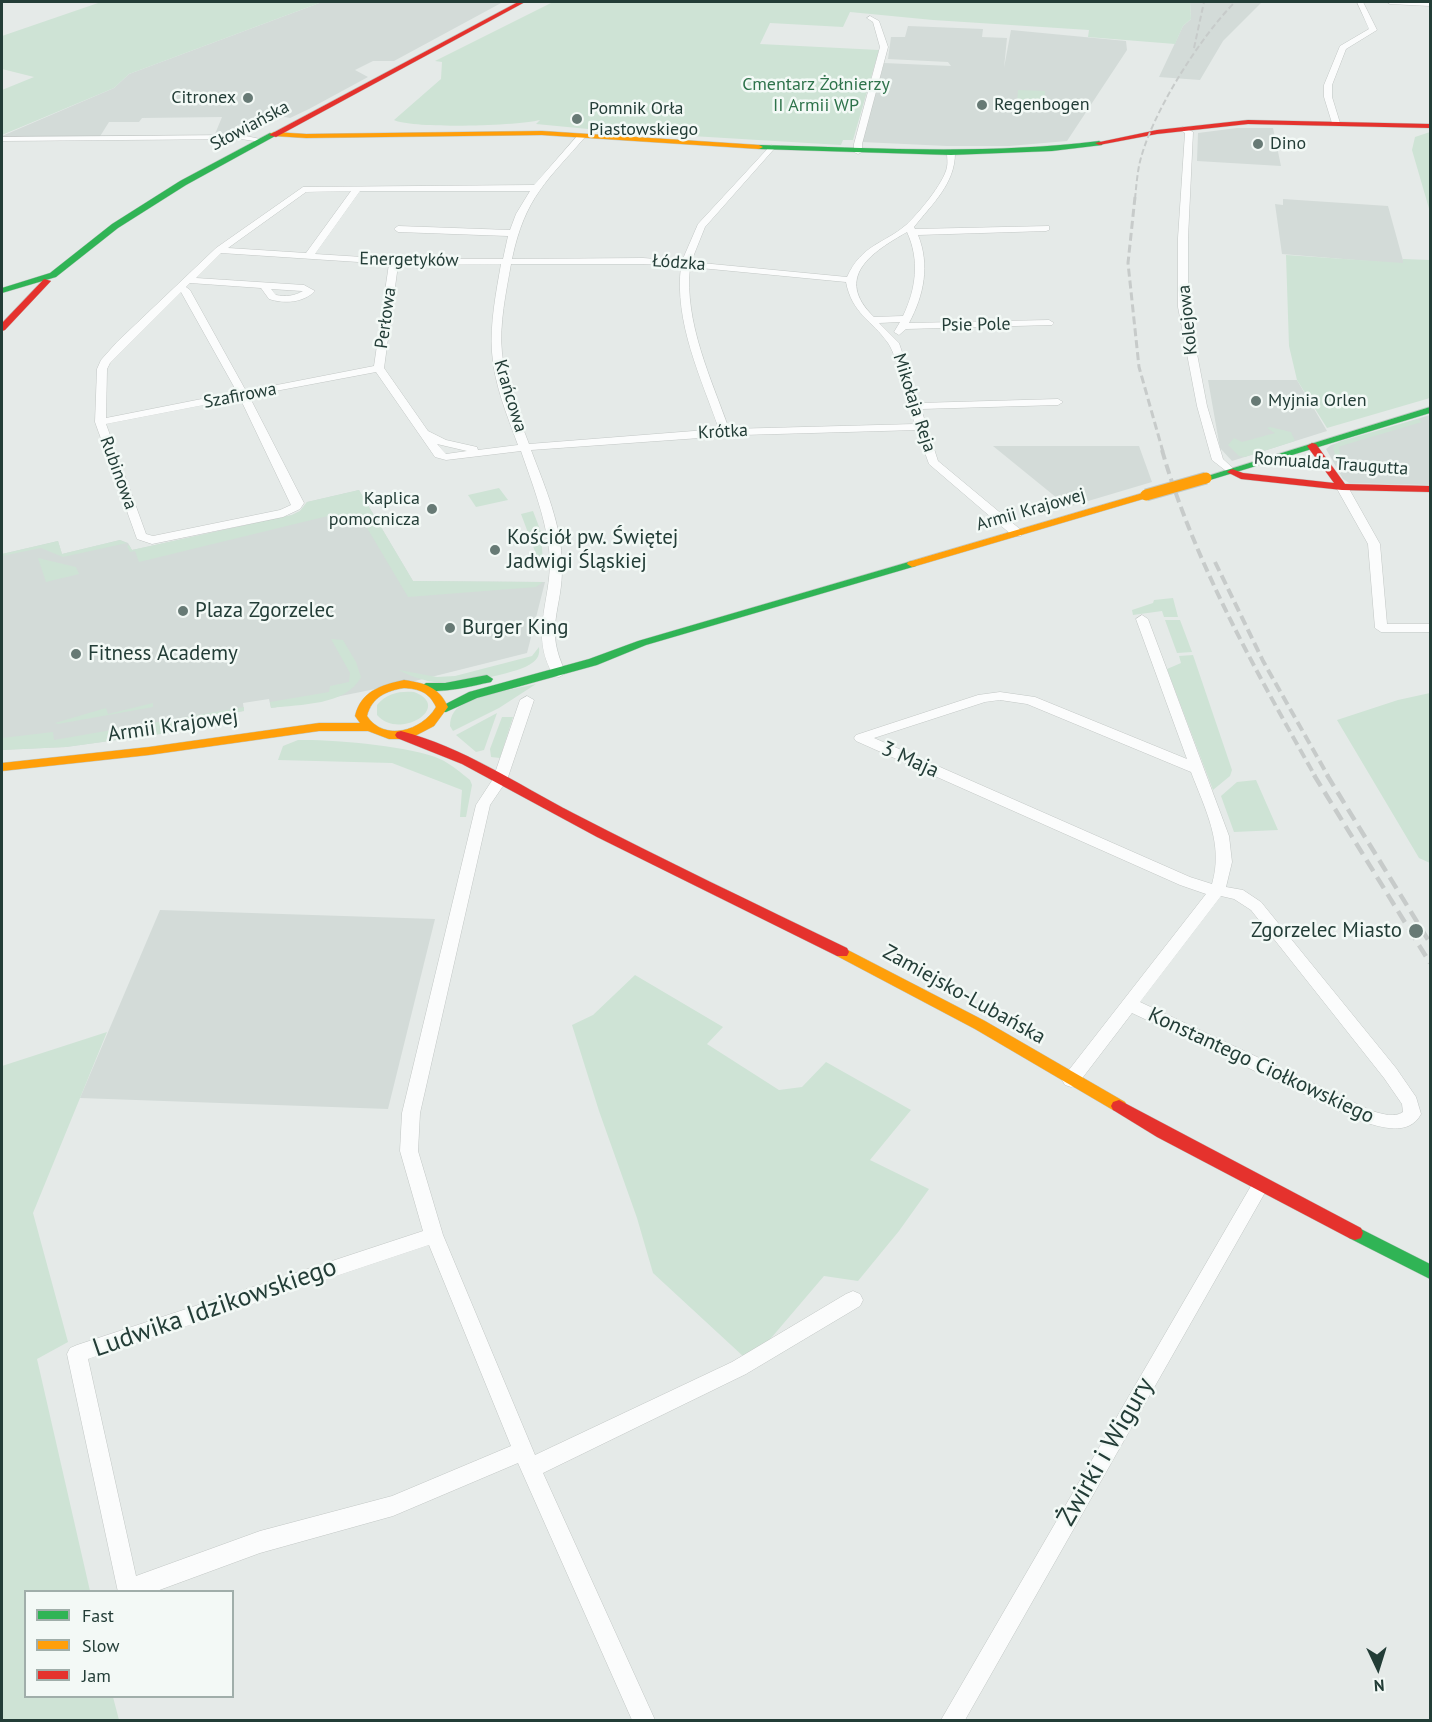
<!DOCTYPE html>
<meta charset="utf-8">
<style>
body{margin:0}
#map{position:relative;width:1432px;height:1722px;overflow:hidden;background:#e5eae8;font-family:"PT Sans",sans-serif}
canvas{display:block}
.frame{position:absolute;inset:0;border:3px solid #233d37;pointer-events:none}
.legend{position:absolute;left:24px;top:1590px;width:210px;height:108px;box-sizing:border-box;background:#f3f9f6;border:2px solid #a0aeaa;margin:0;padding:8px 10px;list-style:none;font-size:18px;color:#233d37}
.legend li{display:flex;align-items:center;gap:12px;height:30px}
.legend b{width:30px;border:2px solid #a0aeaa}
.north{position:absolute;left:1348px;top:1638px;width:60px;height:60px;-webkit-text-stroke:4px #f3f9f6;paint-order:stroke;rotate:176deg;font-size:16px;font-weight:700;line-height:24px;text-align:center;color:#233d37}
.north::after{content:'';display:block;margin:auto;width:21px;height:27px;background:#233d37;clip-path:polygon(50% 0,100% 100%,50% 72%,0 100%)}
</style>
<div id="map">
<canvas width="1432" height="1722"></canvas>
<div class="frame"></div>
<ul class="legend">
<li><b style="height:8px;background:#30b455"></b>Fast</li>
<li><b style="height:8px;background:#ff9f0a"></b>Slow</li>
<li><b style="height:8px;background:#e5322d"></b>Jam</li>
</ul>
<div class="north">N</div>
</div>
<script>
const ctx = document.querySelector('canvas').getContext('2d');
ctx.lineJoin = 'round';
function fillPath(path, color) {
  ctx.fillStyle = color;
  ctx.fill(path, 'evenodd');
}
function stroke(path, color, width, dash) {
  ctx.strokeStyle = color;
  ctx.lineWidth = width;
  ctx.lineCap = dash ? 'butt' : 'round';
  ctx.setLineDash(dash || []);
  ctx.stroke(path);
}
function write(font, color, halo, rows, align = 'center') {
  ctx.font = font + ' "PT Sans",sans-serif';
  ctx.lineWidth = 5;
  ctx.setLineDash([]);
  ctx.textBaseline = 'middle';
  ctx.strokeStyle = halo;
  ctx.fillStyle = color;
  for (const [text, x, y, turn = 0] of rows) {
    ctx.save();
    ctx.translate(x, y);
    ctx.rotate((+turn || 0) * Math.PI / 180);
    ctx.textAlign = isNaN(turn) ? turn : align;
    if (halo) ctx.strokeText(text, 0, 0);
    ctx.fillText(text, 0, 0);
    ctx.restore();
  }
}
fillPath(new Path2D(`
 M322,2H503L394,61H373L355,70L368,77L309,109L290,118L281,116L249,134H215L222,117L142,118L139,122H109L99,138L2,136L114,88L129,74Z
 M1190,2H1262L1223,41L1200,80L1159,77L1183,26L1191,19Z
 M908,26L983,29L982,37L1007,38L1004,68L1011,30L1126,41L1127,50L1067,141L1009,146H947L862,142L884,63L951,66L948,62L888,59L891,37H905Z
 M1237,128H1273L1281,166L1197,161L1198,133Z
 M1283,199L1388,206L1404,264L1282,254L1275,204L1283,205Z
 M1208,380H1297L1327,431L1232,461L1220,448Z
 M1430,415V485L1349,483L1343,479L1326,449L1331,445Z
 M993,446H1139L1152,482L1068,507Z
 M359,490L413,581L545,582L527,653L415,681L311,702L271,708L269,699L243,703L244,711L206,717L211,727L66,747L2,750V554L58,541L62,554L120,540L128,543L132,550L292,515L300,511L307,502Z
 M160,910L435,919L388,1109L80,1098Z`), '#d3dbd8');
fillPath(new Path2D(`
 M101,2H322L129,74L114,88L2,135V90L34,77L2,69V36Z
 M553,2H1190L1191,19L1183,26L1175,44L1088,37L1089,30L933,20L850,12L843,27L770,23L760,44L879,50L853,140H843L841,145L609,131L536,124L540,120C517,126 412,129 394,120L441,79L442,62L435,61Z
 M1018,90L1045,91L1044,105L1017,103Z
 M1430,132V212L1412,150L1415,137Z
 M1286,255L1403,263V259L1430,260V398L1327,428L1297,380L1289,346Z
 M1418,419L1422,422L1344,445L1339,447L1340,455H1335L1333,448L1335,444L1341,441Z
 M1270,427L1291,432L1295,441L1245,457L1239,456L1228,445L1234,438L1242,442L1275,433L1267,428Z
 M499,488L508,500L476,507L468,495Z
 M359,490L413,581L543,582L536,587L408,597L360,516L348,518L350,524L339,527L332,515L139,562L135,551L130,552L127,546L129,545L132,550L292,515L300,511L307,502Z
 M533,511L541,532L543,564L539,562L521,514Z
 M120,540L127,543L63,557L41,548L2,556V554L58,541L62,554Z
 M38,558L76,567L79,574L46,582Z
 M1173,598L1178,617H1164L1162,611L1133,615L1132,610L1153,603L1154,600Z
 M1165,620H1180L1192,652L1177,653Z
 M331,639L343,640L356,662L361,677C346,706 300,704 271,708L270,702L329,692L330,686L349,682L350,673Z
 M539,647C540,654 538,659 532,663C520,673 467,682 450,683C434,684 413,678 399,670L437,677L455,676L532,656Z
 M1193,655L1232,770L1230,776L1213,790L1167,669L1181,663L1179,656Z
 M536,684L499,708L453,731L450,726C450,721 451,716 454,712C465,696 516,689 536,684Z
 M414,692C454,707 399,741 377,715V705C387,693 400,691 414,692Z
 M1430,693V863L1419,858L1337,720L1398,700Z
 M153,703V707L58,724L55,723L106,708L108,714Z
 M244,707V711L206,717L211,727L66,747L2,750V738L53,732L54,740Z
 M497,713L484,750L476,752L456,735Z
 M502,717H513L500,758L491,757L490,749Z
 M298,740C330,739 412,746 440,759C451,764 461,773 470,780L472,785L466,817H460L462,790L392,763L278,760L283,746Z
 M1256,780L1278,830L1234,832L1221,796L1237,782Z
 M635,975L723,1027L707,1044L779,1090L802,1087L826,1062L911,1110L870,1160L929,1189L899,1231L858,1281L824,1276L766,1344L744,1357L653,1273L637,1218L599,1111L572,1025L593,1015Z
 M107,1032L33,1213L68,1342L37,1359L90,1591L26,1592V1696L113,1697L119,1720H2V1066Z`), '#cee3d5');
const street = new Path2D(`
 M1357,2H1363L1377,30L1346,49L1332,85V97L1340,123L1336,125L1332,123L1324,97V85L1340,46L1369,29Z
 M1387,2H1430V6L1390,4Z
 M870,16L879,21L888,47L862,144V152L858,154L854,152V144L880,47L873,22L867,18Z
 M1183,127L1193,132L1188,238V307L1207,406L1223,459L1236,471L1230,474L1212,460L1197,406L1178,307V238L1185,133L1179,129Z
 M579,134L586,136C547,181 525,197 512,259L643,258L682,261L698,224L771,145L775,147L774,149L705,227L691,262L847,277C862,244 884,244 906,225C918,214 944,183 947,167C948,163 947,157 947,153L951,151L955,153C955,184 932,204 914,227L915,229L1049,226V230L1046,231L918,235C930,265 924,295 909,323L1049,320L1054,323L1052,325L906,329L899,335L894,332L900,322L879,323L899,343L919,403L1058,399L1063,402L1058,405L921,409L938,461L1021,530V536H1013L929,464L917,430L742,435L531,450C545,487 562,526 562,565C563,610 543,627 566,673L559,677L554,676C527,632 555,596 549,549C545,516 532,483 521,451L446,460L435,457L376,372L249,396L304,503L300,509L283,517L152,544L137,539L95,422L97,369L101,360L117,342L216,248L303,187L534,185ZM351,191L306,253L228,248L306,192ZM360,191H530L516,214L510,230L398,226L394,229L398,232L508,236L503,259H394L315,254ZM907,232C920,260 916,289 903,316L874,317C833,277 872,252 907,232ZM221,253L389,264L374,366L246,391L190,290L186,287L190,283L261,288L269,299C284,304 303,303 315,291L304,285L196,278ZM501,264C496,293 490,323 492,352C494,384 507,415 518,445L478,450L477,447L446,440L428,431L384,368L398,265ZM511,264H643L681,266C674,322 701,378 719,429L529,444C518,415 505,385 502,353C499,324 506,293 511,264ZM690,267L846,282C852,314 872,320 888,343C897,355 909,406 915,424L729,429C711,378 684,322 690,267ZM271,289L302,291H303C294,296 286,297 276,295ZM181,292L237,392L106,418L107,369L110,363ZM240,398L291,505L280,510L153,536L146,534L106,424ZM437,444L467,451L446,454Z
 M241,135L265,140L261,142L241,139L2,141V137Z
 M1342,484L1348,487L1380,544L1387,624H1430V632H1381L1375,628L1368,544L1336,487Z
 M1142,615L1148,619L1229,836L1232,862L1226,887L1243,890L1261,902L1396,1068L1416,1097L1421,1114C1409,1137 1380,1127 1361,1121L1132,1013L1077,1085L1071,1087L1065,1085L1062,1080L1065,1075L1206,894L1180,885L856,741L854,738L856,735L978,695L1000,692L1035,697L1187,759L1136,619ZM1000,700L1027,704L1191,772C1205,809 1224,844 1212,884L1190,877L874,738L985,702ZM1221,896L1234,899L1251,910L1384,1078L1402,1104L1403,1112C1394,1118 1383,1114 1372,1111L1140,1002Z
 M527,696L534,700L507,780L490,805L420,1113L418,1151L443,1235L535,1455L732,1362L846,1294L853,1291L860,1294L863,1300L860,1306L746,1374L543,1473L655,1720H632L518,1463L393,1516L260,1553L154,1592H118L67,1354L70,1348L77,1345L423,1231L400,1151L402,1113L476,805L493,779L520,700ZM429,1245L511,1446L392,1496L260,1531L136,1576L88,1359Z
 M1261,1176L1267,1179L1270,1184L1267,1189L965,1720H941L1255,1179Z`);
const fast = new Path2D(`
 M270,133L277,135L186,185L118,228L56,277L2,293V288L50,273L112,224L180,181Z
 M1099,141L1103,143L1102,145L1052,151L951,155L759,149L755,147L759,145C873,148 986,155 1099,141Z
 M1430,407V413L1210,480H1202L1201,478Z
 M912,561L917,564L916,566L646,645L597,665L477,698L446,712H438L436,709L469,692L589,659L638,641Z
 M487,675L493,679L491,682C476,685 432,697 420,687L426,683H445Z
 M1355,1226L1430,1264V1279L1349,1238L1347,1233L1349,1228Z`);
const slow = new Path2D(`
 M542,131L759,145L763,147L759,149L542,135L306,138L274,136L270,134L274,132L306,134Z
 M1146,492L1150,493V497L916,566L912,567L907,564L908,562Z
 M404,680C425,683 439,687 448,707L434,726L415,736L400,739H389L368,731H319L149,755L2,771V763L149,747L319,723H360L355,716C361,691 381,685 404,680ZM404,688C419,689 429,692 436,707C422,731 384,742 367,716C372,697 386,691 404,688Z
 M842,947L985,1021L1125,1102L1127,1106L1125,1110L1119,1112L1113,1110L975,1029L837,956L835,952L837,948Z`);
const jam = new Path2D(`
 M518,2H525L276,137L269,135Z
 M1248,120L1430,124V128L1248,124L1157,134L1099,145L1095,143L1157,130Z
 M44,279L51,281L5,330L2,331V323Z
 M1312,443L1316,444L1345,484L1430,486V492L1342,490L1241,479L1227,472L1232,469L1243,473L1334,483L1307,446Z
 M401,731C463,747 517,784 573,813C664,860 756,904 847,948L849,952L847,956H837L597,837L462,764L397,738L395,735L397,732Z
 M1119,1100L1361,1228L1363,1233L1361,1238L1355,1240L1349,1238L1157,1137L1113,1110L1111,1106L1113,1102Z`);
stroke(street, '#c2c7c5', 1);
stroke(fast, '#c0c8c5', 1);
stroke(slow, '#c0c8c5', 1);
stroke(jam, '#c0c8c5', 1);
fillPath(street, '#fbfcfc');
fillPath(fast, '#30b455');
fillPath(slow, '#ff9f0a');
fillPath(jam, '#e5322d');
stroke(new Path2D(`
 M1194,48L1204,2
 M1135,199C1136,188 1137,177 1139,166C1149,117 1200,37 1235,2`), '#c7cbca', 2, [6, 3]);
stroke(new Path2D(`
 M1135,197L1128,263L1139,367L1163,452`), '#c7cbca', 3, [8, 4]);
stroke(new Path2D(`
 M1162,450C1194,562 1258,675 1315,776
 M1215,562L1263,661L1328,776`), '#c7cbca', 4, [10, 5]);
stroke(new Path2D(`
 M1314,775L1430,963
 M1327,775L1430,943`), '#c7cbca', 4.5, [13, 7]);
const slowBridge = new Path2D(`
 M1146,495L1206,478`);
stroke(slowBridge, '#c0c8c5', 13, []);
stroke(slowBridge, '#ff9f0a', 11);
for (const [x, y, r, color] of [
 [248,98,6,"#677a75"],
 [982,105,6,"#677a75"],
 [577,119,6,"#677a75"],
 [1258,144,6,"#677a75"],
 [1256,401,6,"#677a75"],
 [432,509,6,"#677a75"],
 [495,550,6,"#677a75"],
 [183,611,6,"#677a75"],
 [450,628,6,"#677a75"],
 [76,654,6,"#677a75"],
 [1416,931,8,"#677a75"]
]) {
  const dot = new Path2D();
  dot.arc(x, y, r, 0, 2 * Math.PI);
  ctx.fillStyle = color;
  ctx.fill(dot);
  stroke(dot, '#f3f9f6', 2);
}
write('18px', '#2e734b', '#f3f9f6', [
 ["Cmentarz Żołnierzy",816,85],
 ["II Armii WP",816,106]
]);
write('18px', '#233d37', '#f3f9f6', [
 ["Citronex",236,98,"right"],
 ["Regenbogen",994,105],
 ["Pomnik Orła",589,109],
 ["Piastowskiego",589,130],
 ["Dino",1270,144],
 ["Myjnia Orlen",1268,401],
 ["Kaplica",420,499,"right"],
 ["pomocnicza",420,520,"right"]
], 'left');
write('18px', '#233d37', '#f3f9f6', [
 ["Słowiańska",250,126,-28],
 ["Energetyków",409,260,1],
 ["Łódzka",679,263,4],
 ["Perłowa",386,318,-82],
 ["Kolejowa",1188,320,-96],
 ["Psie Pole",976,325,-1],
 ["Szafirowa",240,396,-11],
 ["Krańcowa",510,396,73],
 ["Mikołaja Reja",914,403,72],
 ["Krótka",723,432,-3],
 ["Romualda Traugutta",1331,464,4],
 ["Rubinowa",118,473,70],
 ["Armii Krajowej",1031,510,-16]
]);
write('21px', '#233d37', '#f3f9f6', [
 ["Kościół pw. Świętej",507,538],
 ["Jadwigi Śląskiej",507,562],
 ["Plaza Zgorzelec",195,611],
 ["Burger King",462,628],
 ["Fitness Academy",88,654],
 ["Zgorzelec Miasto",1402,931,"right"]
], 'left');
write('21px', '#233d37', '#f3f9f6', [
 ["Armii Krajowej",173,726,-8],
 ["3 Maja",910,760,24],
 ["Zamiejsko-Lubańska",964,995,29],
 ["Konstantego Ciołkowskiego",1261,1066,25]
]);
write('26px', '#233d37', '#f3f9f6', [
 ["Ludwika Idzikowskiego",215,1308,-19],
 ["Żwirki i Wigury",1106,1452,-60]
]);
</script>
